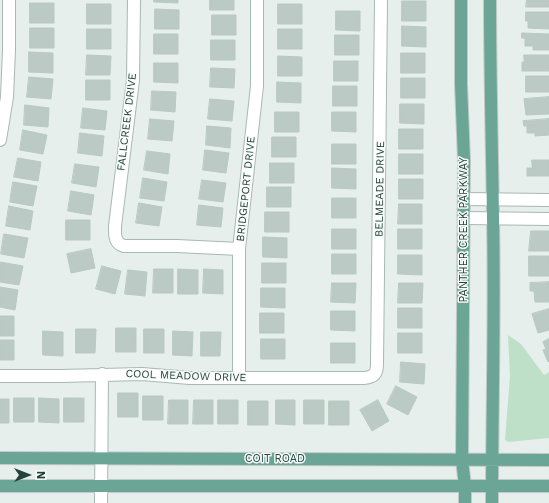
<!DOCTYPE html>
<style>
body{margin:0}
#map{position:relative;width:549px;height:503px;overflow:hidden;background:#e6efeb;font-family:"Work Sans",sans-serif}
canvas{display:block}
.north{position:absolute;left:8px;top:455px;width:40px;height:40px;-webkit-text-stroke:3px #f7fbf9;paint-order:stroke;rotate:90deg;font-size:11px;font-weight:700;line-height:16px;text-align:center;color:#24423a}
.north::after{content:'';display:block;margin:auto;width:14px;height:18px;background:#24423a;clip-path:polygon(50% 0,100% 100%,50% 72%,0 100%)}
</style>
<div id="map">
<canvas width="549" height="503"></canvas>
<div class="north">N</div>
</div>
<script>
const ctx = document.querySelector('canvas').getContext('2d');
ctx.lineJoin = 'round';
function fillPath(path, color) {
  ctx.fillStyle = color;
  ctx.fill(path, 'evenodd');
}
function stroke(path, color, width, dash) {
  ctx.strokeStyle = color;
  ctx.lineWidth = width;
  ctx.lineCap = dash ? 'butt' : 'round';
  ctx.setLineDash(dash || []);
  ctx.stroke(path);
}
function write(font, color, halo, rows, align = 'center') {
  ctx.font = font + ' "Work Sans",sans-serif';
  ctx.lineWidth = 3;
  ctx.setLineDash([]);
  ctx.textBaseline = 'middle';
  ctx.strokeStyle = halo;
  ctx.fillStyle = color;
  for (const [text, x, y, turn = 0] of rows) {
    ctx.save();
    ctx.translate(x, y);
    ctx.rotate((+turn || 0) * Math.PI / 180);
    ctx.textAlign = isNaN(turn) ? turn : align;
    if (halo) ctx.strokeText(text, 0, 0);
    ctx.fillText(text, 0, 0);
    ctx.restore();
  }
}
fillPath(new Path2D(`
 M508,335L521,344L544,375L549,372V438L508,442L505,440L510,376Z`), '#bfe0c8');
const building = new Path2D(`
 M154,0H178V3L154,2Z
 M210,0H234V10H210Z
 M527,0H549V7H526Z
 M402,1H426V21H402Z
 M30,3H54V23H30Z
 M87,4H111V24H87Z
 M278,4H302V24H278Z
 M155,9L179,10V29H155Z
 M336,11H360V31L336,30Z
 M526,12H549V29L528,28V21H526Z
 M212,15H236V35H212Z
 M402,26L426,27V47L402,46Z
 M30,28H54V48H30Z
 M87,29H111V49H87Z
 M278,29H302V49H278Z
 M522,33L549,34V50H533V46H525V38H522Z
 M154,34H178V54H154Z
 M335,35H359V55H335Z
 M211,40H235V60H211Z
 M29,52L53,53V73L29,72Z
 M401,53H425V73H401Z
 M87,55L111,56L110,75H86Z
 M524,55H549V71H522V62H524Z
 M278,56L302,57V76H278Z
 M334,61H358V81H334Z
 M154,63H178V83L154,82Z
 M211,68L235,69L234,88L210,87Z
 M526,76H549V92H526Z
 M29,77L53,79L51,99L27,97Z
 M401,78H425V98H401Z
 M86,80H110V100H86Z
 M277,82L301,83V103L277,102Z
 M333,86H357V106H333Z
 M152,91L176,92L175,112L151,110Z
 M549,97V114L526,115L524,99Z
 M210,99L234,101L232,121L208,119Z
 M400,104H424V124L400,123Z
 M25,105L49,108L48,127L24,125Z
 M83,108L107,111L105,130L81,128Z
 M275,112H299V132H275Z
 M332,112H356V132L332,131Z
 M150,119L174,121L172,141L148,139Z
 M549,119V135L535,136V133H527V126H524L523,121Z
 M207,126L231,128L230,148L206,145Z
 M399,129H423V149H399Z
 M23,130L47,135L43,154L20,150Z
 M80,133L104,136L102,156L78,153Z
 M272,137H296V157H272Z
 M332,144H356V164H332Z
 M205,150L229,153L226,173L203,170Z
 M147,151L170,154L168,174L144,170Z
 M399,154H423V174H399Z
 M18,158L41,162L38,181L14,177Z
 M532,160H549V176H527V168H532Z
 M270,163H294V183H270Z
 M75,164L99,167L96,187L72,183Z
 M332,168L356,169V189L332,188Z
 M143,178L167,182L164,201L140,198Z
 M399,179H423V199H399Z
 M202,180L226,183L223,202L199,199Z
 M13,182L37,186L33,206L10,202Z
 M267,187H291V207H267Z
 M71,191L94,195L91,215L68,211Z
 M332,198H356V218H332Z
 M139,203L162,207L159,226L136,223Z
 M399,204H422V224H398Z
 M199,205L223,208L221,227L197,225Z
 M9,206L33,211L30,230L6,226Z
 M265,212H289V232H265Z
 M66,220H90V240H66Z
 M332,229H356V249H332Z
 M398,229H422V249H398Z
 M531,231H549V251H529Z
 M4,234L28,238L24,258L1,254Z
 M263,237L287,238V258L263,257Z
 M91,249L95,268L71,273L67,254Z
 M332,254H356V274H332Z
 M398,255H422V275L398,274Z
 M529,256H549V276H529Z
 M0,262L23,266L19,285L0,282Z
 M262,263H286V283H262Z
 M102,266L121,271L115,294L96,289Z
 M154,269H173V293H153Z
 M178,269L198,270V294H178Z
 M204,269L223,270V294L203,293Z
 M128,270L147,272L145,296L125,294Z
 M549,282V302H535L534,291H530V283Z
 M332,283H356L355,303L331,302Z
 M399,283H423L422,303H398Z
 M0,287L18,290L15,310L0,307Z
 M261,288H285V308L261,307Z
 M398,308H422V328H398Z
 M549,309V330L538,333L532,314Z
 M331,311H355V331L331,330Z
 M260,313H284V333H260Z
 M0,316H14V336H0Z
 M116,328H136V352H116Z
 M76,329H96L95,353H76Z
 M144,329H164V353H144Z
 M43,331L63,332V356L43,355Z
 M173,331L193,332L192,356L173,355Z
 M201,332H221L220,356H201Z
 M398,333H422V353H398Z
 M261,339H285V359H261Z
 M549,339V361L548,362L543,350L546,349L543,342Z
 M0,340H14V360H0Z
 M331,343H355V363H331Z
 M401,362L425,364L424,384L400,382Z
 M396,386L417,397L408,415L387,404Z
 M118,393H138V417H118Z
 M143,396H163V420H143Z
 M14,398H34V422H14Z
 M39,398L59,399V423L39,422Z
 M64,398H84V422H64Z
 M0,399H9V423H0Z
 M169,400H188V424H168Z
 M194,400H213V424H193Z
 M218,400H238V424H218Z
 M276,400H295V425L276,424Z
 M304,400H324V424H304Z
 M378,400L389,421L372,431L360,410Z
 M248,401H268V425H248Z
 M329,401H349V425H329Z`);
fillPath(building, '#bbcac4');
stroke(building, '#b8c9c2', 1);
const minor = new Path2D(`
 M134,0L133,80L115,226C115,235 114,243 124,246H177L239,249
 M0,140L7,97L9,50V0
 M464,199L549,200
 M464,218L549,219
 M0,376H61L142,374L190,378H364C374,377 377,374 377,364L381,0
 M239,378V249L257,86V0
 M101,503L102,374`);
const major = new Path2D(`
 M461,0V84L464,160L462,460L465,486V503
 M490,0C490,73 492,145 493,218C495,313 492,408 492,503
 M0,458L549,460
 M0,486H549`);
stroke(minor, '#a8b8b2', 14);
stroke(major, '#c2cac8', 14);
stroke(minor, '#fff', 12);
stroke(major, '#6aa596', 12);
write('11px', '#24423a', '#f7fbf9', [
 ["FALLCREEK DRIVE",127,122,-83],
 ["BRIDGEPORT DRIVE",246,189,-84],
 ["BELMEADE DRIVE",380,189,-89],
 ["PANTHER CREEK PARKWAY",464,230,-90],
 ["COOL MEADOW DRIVE",186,376,2],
 ["COIT ROAD",275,459]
]);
</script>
